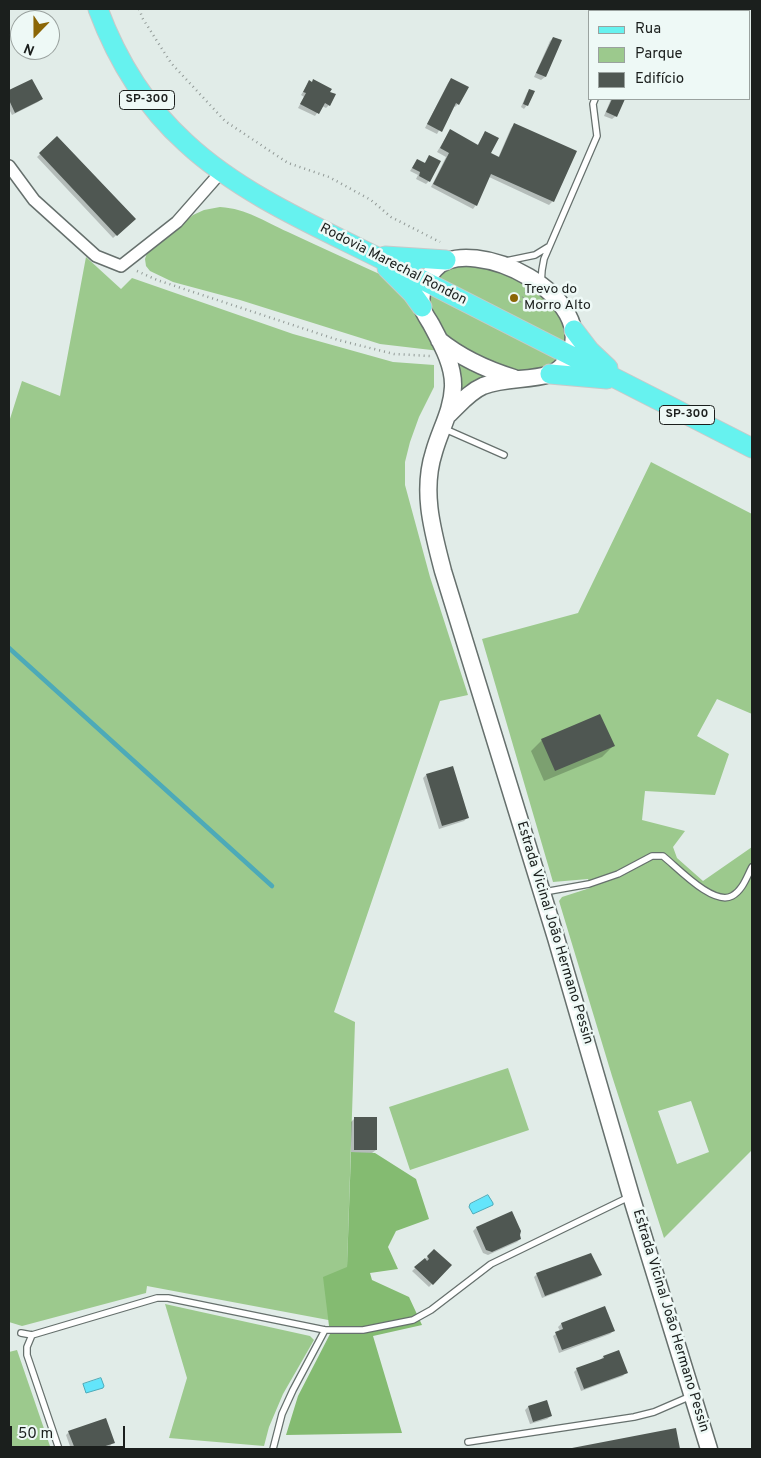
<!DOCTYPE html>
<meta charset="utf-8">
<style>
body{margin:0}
#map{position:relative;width:761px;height:1458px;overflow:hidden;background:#e1ece8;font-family:Overpass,sans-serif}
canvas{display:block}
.frame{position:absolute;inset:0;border:10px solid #1b1f1d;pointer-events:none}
.legend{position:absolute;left:588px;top:10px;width:162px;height:90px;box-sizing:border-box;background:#eef9f6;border:1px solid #9aa29f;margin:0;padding:6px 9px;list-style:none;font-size:15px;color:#1b1f1d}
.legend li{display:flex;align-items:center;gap:10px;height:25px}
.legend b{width:25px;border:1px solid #9aa29f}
.north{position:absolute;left:10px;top:10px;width:50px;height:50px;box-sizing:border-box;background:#eef9f6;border:1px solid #9aa29f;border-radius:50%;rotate:202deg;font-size:14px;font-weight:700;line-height:20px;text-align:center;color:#1b1f1d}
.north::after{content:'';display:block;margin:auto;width:18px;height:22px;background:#8b6606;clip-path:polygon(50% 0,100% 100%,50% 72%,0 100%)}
.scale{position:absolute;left:10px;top:1426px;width:115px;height:22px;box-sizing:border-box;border:2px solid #1b1f1d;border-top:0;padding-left:6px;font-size:15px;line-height:18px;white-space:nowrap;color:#1b1f1d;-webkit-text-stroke:4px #eef9f6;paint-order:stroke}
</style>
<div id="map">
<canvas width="761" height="1458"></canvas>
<div class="frame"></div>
<ul class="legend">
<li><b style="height:6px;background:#66f2ef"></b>Rua</li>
<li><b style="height:14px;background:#9cc98d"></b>Parque</li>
<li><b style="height:14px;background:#4f5752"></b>Edifício</li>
</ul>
<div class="north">N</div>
<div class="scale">50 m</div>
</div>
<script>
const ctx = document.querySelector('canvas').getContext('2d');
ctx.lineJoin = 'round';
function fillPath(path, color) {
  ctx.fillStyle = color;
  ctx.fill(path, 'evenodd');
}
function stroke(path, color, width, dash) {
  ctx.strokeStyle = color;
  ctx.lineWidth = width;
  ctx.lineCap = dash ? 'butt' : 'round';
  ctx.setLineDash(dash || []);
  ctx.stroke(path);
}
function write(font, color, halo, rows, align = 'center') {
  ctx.font = font + ' Overpass,sans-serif';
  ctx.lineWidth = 5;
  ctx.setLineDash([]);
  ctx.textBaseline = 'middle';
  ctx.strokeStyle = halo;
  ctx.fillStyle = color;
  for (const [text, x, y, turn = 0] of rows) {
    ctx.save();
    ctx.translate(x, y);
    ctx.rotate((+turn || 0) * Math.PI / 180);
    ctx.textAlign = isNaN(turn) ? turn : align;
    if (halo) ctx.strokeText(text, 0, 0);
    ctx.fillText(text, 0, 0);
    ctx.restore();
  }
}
fillPath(new Path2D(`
 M220,207C248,209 263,221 288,232C320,247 353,262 386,277L399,287L440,351L380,344L240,300L173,282L150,271L146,266L145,259L147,253L193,215L204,210Z
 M86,257L121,289L132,278L293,334L393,362L434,365V387L419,417L410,442L405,462V485L430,577L468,695L440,701L334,1012L355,1022L347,1267L355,1325L147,1286L146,1293L22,1326L9,1322V422L22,381L60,396Z
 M481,264L546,293L567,325L565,349L554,365L457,399L428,307L430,284L447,267Z
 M651,462L752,514V714L717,699L697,736L729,754L715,795L645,791L642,820L685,831L673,847L677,858L703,881L752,847V1150L664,1238L612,1076L559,901L562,897L590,888L588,879L553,882L482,639L578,613ZM691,1101L709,1152L677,1164L658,1111Z
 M508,1068L529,1130L410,1170L389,1107Z
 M165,1304L310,1336L314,1340L283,1394L269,1427L264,1446L169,1438L187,1378Z
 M17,1350L51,1449H9V1352Z`), '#9cc98d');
fillPath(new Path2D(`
 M351,1152L375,1153L416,1179L429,1219L396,1231L388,1247L398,1269L370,1273L372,1280L409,1297L422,1325L373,1336L402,1433L286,1435L298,1396L330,1334L323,1277L347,1267Z`), '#84bb71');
const water = new Path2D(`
 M488,1195L493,1203V1205L473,1214L469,1207L470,1204Z
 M101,1378L104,1386L103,1388L86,1393L83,1384Z`);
fillPath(water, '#63e5fb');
stroke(water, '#4daab8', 1);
fillPath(new Path2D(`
 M553,38L560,41L545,77L541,80L534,77L550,41Z
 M451,79L458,104L455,107L453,106L437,134L425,128L448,83Z
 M32,81L41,99L38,102L12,115L9,109V92Z
 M309,82L329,105L326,108L322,106L315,116L298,108L304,97L301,95Z
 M530,90L527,105L524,109L521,107L527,93Z
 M611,99H623L616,116L612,119L604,116Z
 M515,124L553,201L549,205L489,177L476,205L473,209L431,187L446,157L437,152L450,131L477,146L485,133L490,153L498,158L511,128Z
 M57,138L134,219L113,238L37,157Z
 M429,157V181L426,184L416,179L418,175L410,171L417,160L424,164Z
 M542,740L613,746L602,757L544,781L531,751Z
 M426,775L467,818L464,821L439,829L423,778Z
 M355,1118L376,1150L372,1153L351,1152V1122Z
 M476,1228L520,1239L517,1242L488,1255L483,1253L473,1231Z
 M434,1251L450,1265L429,1287L412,1271Z
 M537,1274L601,1275L597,1278L542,1298L534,1277Z
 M561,1324L613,1331L610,1334L559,1353L553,1336L560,1331L558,1327Z
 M603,1357L626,1372L623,1376L581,1391L574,1372L577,1369L600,1360Z
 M528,1407L551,1416L547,1419L530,1424L525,1410Z
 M675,1429L679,1449H574Z
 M69,1432L113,1442L110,1446L100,1449H71L66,1435Z`), '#0003');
stroke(new Path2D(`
 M9,648L272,886`), '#4daab8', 4.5);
fillPath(new Path2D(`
 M553,37L562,40L546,77L536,73Z
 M451,78L469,87L459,105L456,103L442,132L427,124Z
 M32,79L43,99L15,113L9,100V90Z
 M313,79L332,89L330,92L336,94L330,106L325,103L319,114L300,104L306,93L303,92L309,80L312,82Z
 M529,89L535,91L528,106L523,104Z
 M612,99H625L617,117L606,112Z
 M514,123L577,151L554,202L491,174L477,206L433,184L449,153L440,148L450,129L478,145L485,131L499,138L491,153L499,157Z
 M57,136L136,219L117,236L39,153Z
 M429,155L441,161L430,182L419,176L420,172L412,168L417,159L425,163Z
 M600,714L615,746L555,771L541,739Z
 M453,766L469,818L442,826L426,774Z
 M354,1117H377V1150H354Z
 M512,1211L521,1231L520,1235L521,1239L492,1252L486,1250L476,1227Z
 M434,1249L452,1265L433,1285L414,1267L425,1258L427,1261L429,1259L427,1256Z
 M591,1253L602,1275L545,1296L536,1273Z
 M605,1306L615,1331L562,1350L555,1332L563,1329L561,1323Z
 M619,1350L628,1373L584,1389L576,1368L604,1358L603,1356Z
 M547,1400L552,1416L533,1422L528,1406Z
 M106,1418L115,1443L96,1449H75L68,1431Z
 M676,1428L680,1449H572V1448Z`), '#4f5752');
const service = new Path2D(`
 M634,11L635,9
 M506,261L535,255L548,247
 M541,284L542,270L544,259L597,136L593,104L595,99
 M445,429L504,455
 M544,892L589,884L618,874L652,856H663C678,868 713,906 732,896C743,890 747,876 752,867
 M21,1333L32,1335L157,1298H168L325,1330H363L413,1320L431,1310L491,1264L629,1197
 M32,1335L27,1347V1355L59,1449
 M468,1442L634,1417L654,1412L691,1396
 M273,1449L282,1414L293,1390L325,1330`);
const minor = new Path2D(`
 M9,166L34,200L96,256L121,266L177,222L221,172`);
const secondary = new Path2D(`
 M439,340C460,357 488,370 514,378
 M448,415C459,405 469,392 483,386C506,377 528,381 550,374C556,372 563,366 567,360C605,298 471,231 435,269C426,278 419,294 422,307C423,312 428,319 431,324C441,343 454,365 453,387C452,411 440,430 434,452C421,492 433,532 443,571L556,938L631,1196L709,1449`);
const primary = new Path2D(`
 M98,9C117,60 146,107 186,143C244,197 325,230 395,266C514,327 633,387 752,448
 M385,256L446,260
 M387,268L412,293L422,307
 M574,330L590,351L608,368
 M550,374L607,379`);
stroke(service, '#66706d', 8);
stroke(minor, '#66706d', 14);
stroke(secondary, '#66706d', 19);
stroke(primary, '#c8c9c9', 21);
stroke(new Path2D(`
 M139,9L143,19L171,63L225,121L288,163L329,177L371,200L391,217L440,242
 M137,271L157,280L338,340L394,354L430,356
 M520,302L526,292`), '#929a97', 2.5, [1, 4]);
stroke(service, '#fff', 5.5);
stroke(minor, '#fff', 11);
stroke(secondary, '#fff', 16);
stroke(primary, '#66f2ef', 19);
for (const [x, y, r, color] of [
 [514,298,5,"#8b6606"]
]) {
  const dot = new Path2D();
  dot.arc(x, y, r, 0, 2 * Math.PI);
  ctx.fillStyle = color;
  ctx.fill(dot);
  stroke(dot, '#eef9f6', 2);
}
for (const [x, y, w] of [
 [147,100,55],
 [687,415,55]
]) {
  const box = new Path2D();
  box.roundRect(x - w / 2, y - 9.5, w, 19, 4);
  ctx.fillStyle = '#eef9f6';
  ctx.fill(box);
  stroke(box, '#1b1f1d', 1);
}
write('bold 12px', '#1b1f1d', null, [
 ["SP-300",147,100],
 ["SP-300",687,415]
]);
write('14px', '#1b1f1d', '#eef9f6', [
 ["Rodovia Marechal Rondon",393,265,27],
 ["Estrada Vicinal João Hermano Pessin",554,933,73],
 ["Estrada Vicinal João Hermano Pessin",670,1321,73]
]);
write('14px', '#1b1f1d', '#eef9f6', [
 ["Trevo do",524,290],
 ["Morro Alto",524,306]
], 'left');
</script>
